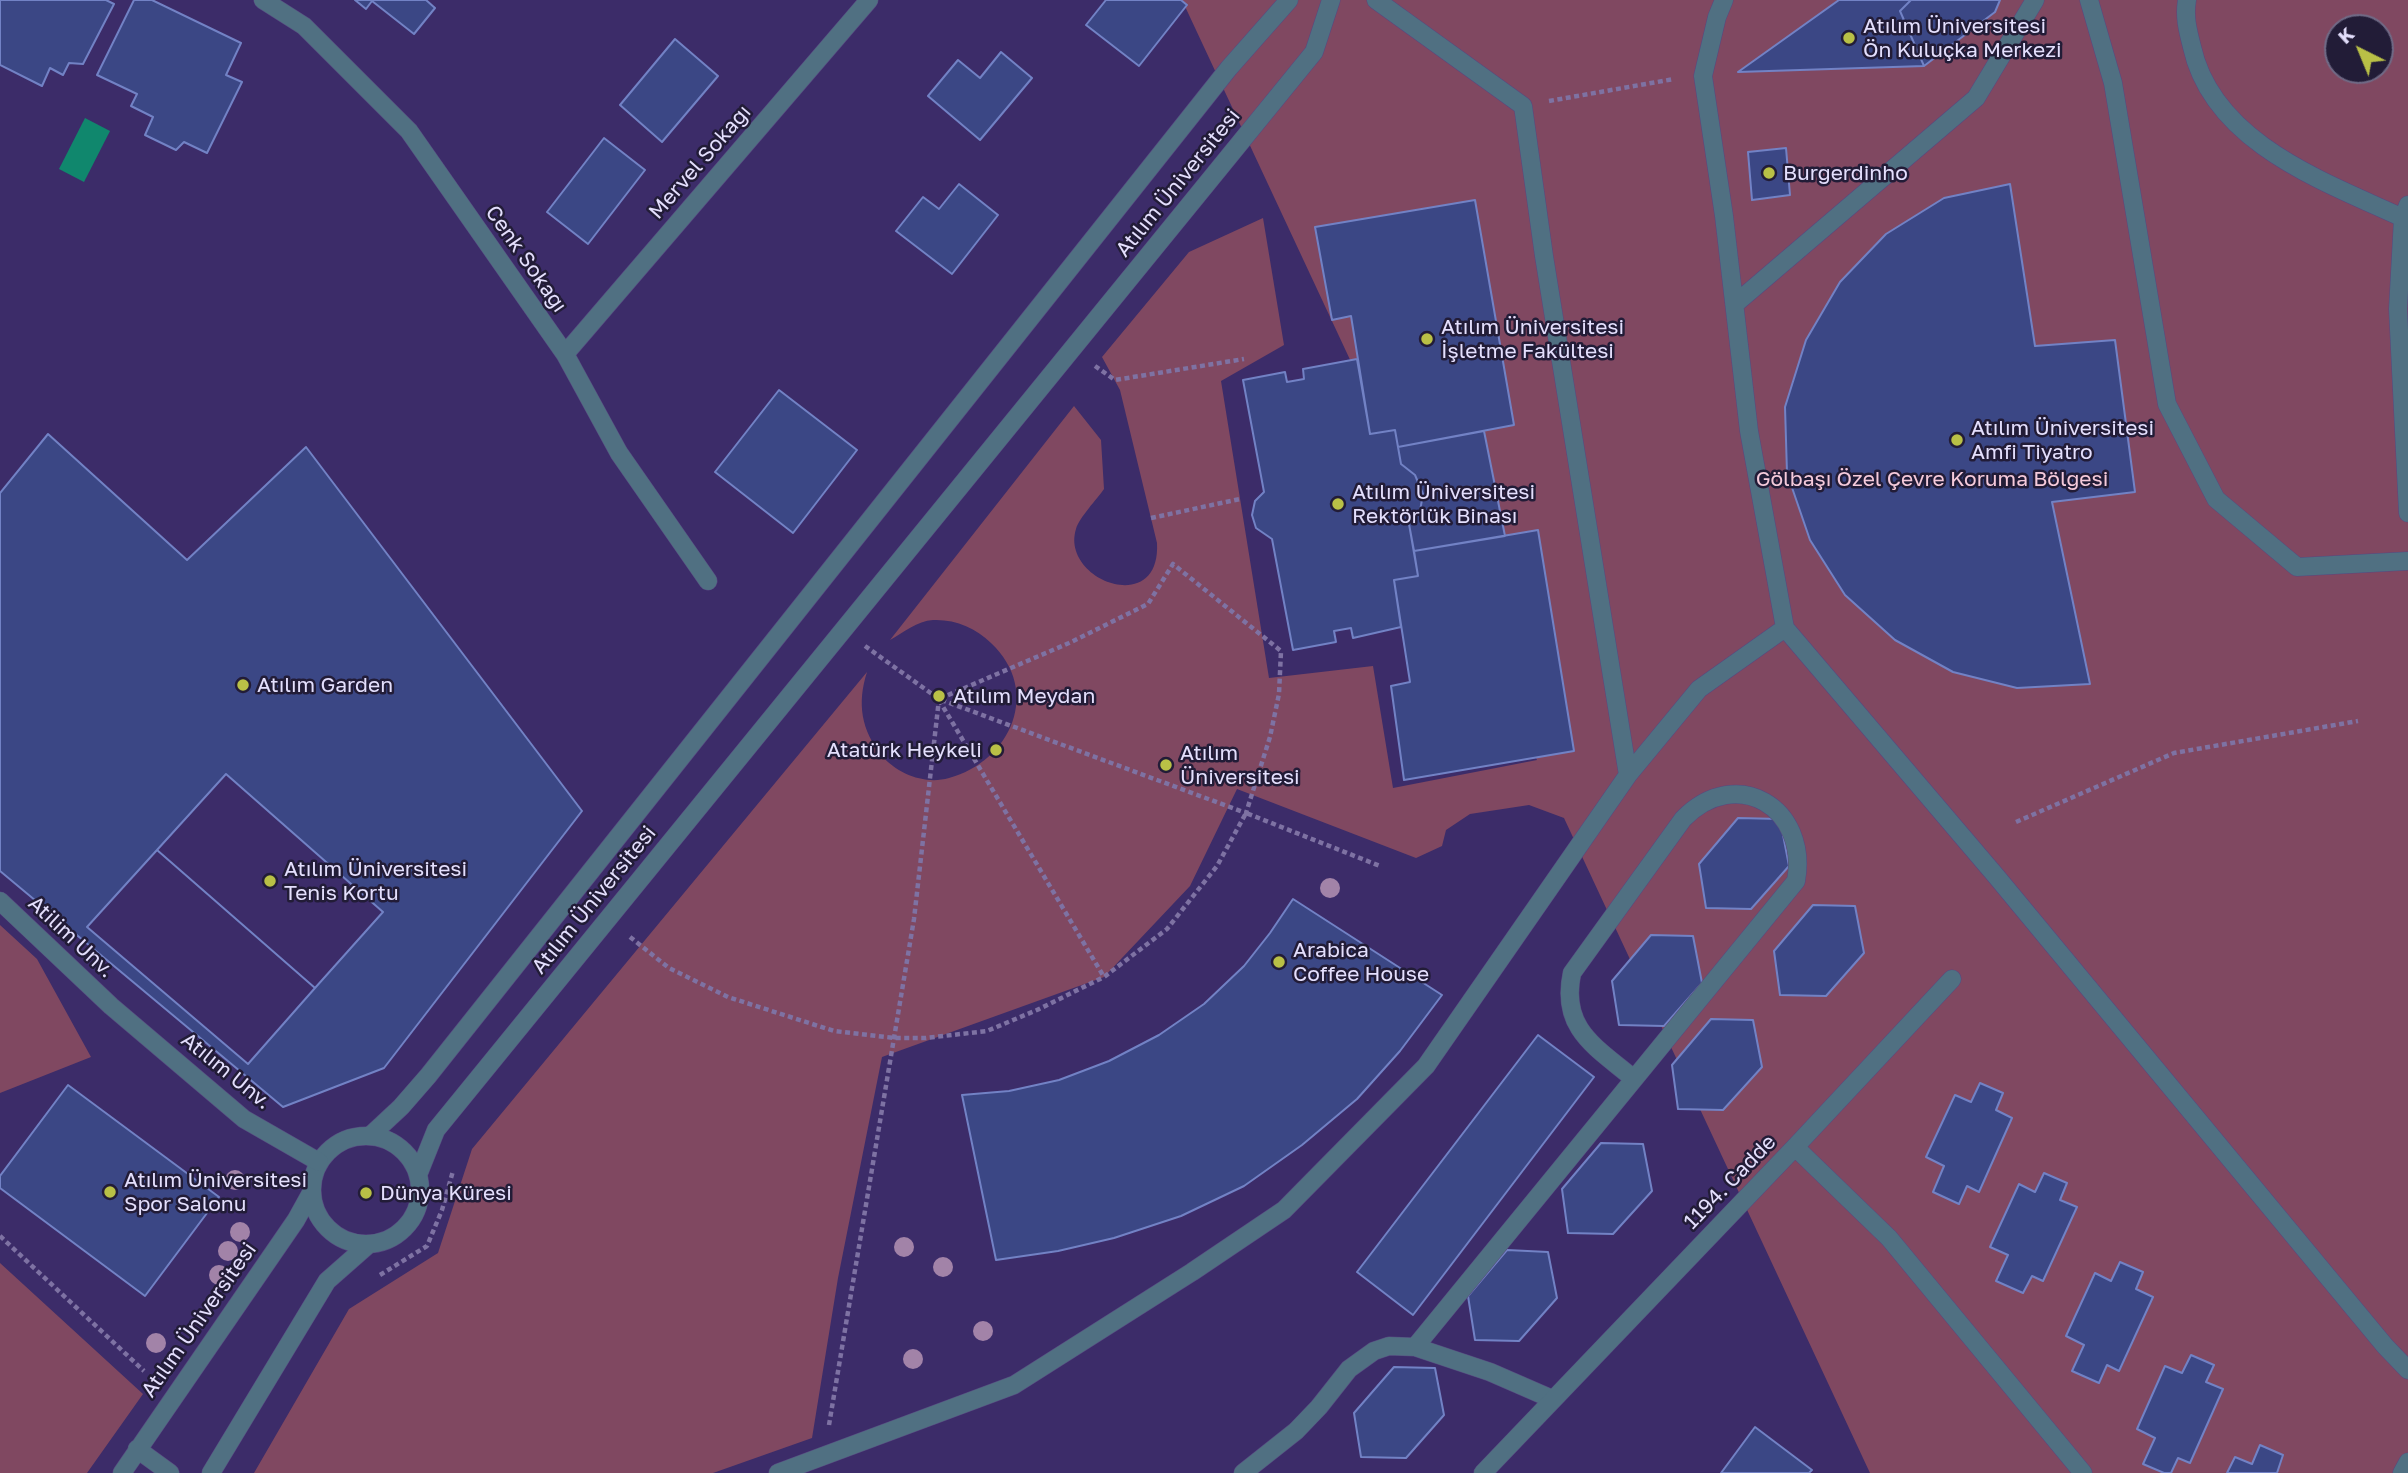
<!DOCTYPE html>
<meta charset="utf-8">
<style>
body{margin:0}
#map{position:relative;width:2408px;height:1473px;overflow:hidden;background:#3c2c69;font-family:"Golos Text",sans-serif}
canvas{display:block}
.north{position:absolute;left:2324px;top:14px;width:70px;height:70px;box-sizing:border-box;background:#221c37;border:2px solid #706a86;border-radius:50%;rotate:317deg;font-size:19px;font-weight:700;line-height:28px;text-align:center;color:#e4dffd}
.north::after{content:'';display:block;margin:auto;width:24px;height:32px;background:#b9c046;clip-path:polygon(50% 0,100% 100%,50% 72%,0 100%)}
</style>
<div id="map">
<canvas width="2408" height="1473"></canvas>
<div class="north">K</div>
</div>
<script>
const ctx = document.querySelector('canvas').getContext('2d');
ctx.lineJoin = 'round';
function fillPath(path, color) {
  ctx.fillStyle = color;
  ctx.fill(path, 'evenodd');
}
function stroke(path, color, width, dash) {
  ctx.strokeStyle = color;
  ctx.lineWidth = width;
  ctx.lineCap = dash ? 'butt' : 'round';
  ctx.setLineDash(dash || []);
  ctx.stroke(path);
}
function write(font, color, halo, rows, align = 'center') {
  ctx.font = font + ' "Golos Text",sans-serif';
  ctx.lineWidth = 5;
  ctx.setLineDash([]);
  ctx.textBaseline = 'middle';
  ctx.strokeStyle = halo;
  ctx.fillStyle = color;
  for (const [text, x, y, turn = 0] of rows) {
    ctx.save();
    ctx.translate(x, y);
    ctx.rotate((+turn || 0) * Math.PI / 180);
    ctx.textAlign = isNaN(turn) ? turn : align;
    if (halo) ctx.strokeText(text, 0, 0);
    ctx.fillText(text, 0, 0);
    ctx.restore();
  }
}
fillPath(new Path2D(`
 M1182,0H2408V1473H1870L1564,818L1529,805L1470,814L1446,830L1442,846L1416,858L1237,789L1190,886L1104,977L882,1057L838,1278L812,1438L713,1473H254L349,1309L438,1253L472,1149L867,672C857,703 861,730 882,756C898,774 925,785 949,778C1011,761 1042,691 991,643C976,628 955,619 933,620C917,621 904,632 890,640L1074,406L1101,440L1104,489C1097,499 1079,518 1076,529C1060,580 1161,618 1157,543L1120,390L1102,357L1189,252L1263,218L1284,345L1221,381L1269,678L1373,666L1393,788L1537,760ZM2338,28H2380V70H2338Z
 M0,925L37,959L91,1057L0,1093Z
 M0,1263L143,1394L87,1473H0Z`), '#804861');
fillPath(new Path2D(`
 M85,118L110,131L84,182L59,169Z`), '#10876d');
const building = new Path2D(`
 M0,0H106L114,4L83,64L69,63L63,75L50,68L42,86L0,65Z
 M134,0H152L241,43L226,75L242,82L207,153L184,142L176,150L145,135L153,117L131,106L137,94L97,75Z
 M355,0H426L435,8L414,34L372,1L366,9Z
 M1106,0H1181L1187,5L1139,66L1086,25Z
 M1839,0H1911L1900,11L1924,66L1738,72Z
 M1911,0H2000L1995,12L1924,66L1900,11Z
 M675,39L718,76L662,142L620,105Z
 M1001,52L1032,78L980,140L928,96L958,60L980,78Z
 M604,138L645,170L588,244L547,212Z
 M1786,148L1790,195L1752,200L1748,152Z
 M959,184L998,215L952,274L896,231L923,197L939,209Z
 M2010,184L2035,346L2115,340L2135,492L2052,502L2090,684L2017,688L1953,672L1895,640L1845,595L1810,540L1787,473L1785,407L1806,340L1840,282L1886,234L1944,198Z
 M1475,200L1514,425L1398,447L1395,430L1370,434L1351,316L1332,320L1315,227Z
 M1357,359L1370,434L1395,430L1401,464L1415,475L1423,494L1420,511L1409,524L1418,576L1394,580L1401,627L1353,638L1351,628L1334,631L1336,642L1293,650L1272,539L1256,528L1252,515L1255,501L1264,492L1243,380L1285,372L1287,382L1304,379L1303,369Z
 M779,390L857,450L793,533L715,472Z
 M1484,431L1505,536L1414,551L1409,524L1420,511L1423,494L1415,475L1401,464L1398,447Z
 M48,434L187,560L306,447L582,811L384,1068L283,1107L0,871V493Z
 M1538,530L1574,751L1404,780L1391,686L1410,682L1394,580L1418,576L1414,551Z
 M226,774L383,912L315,988L157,850Z
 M1738,818L1780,819L1789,866L1751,909L1706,908L1699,864Z
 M157,850L315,988L248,1064L87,927Z
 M1293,899L1442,995L1400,1051L1357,1099L1302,1145L1244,1186L1181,1216L1114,1238L1058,1251L996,1260L962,1095L1009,1091L1059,1080L1109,1061L1159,1035L1204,1004L1244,966L1270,933Z
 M1813,905L1855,906L1864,953L1826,996L1780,995L1774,951Z
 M1651,935L1693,936L1702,983L1664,1026L1619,1025L1612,981Z
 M1711,1019L1753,1020L1762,1067L1723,1110L1678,1109L1672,1065Z
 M1538,1035L1594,1077L1413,1315L1357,1272Z
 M1980,1083L2003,1093L1996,1110L2012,1118L1979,1192L1967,1186L1959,1204L1933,1192L1944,1166L1926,1157L1955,1095L1971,1102Z
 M68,1085L219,1197L145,1296L0,1188V1176Z
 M1601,1143L1643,1144L1652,1191L1613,1234L1568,1233L1562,1189Z
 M2044,1173L2067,1183L2060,1200L2077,1207L2043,1281L2032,1276L2023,1293L1996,1281L2008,1255L1990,1247L2019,1184L2035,1192Z
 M1507,1250L1548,1252L1557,1298L1519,1341L1475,1340L1468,1296Z
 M2120,1262L2143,1272L2136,1289L2153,1297L2119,1371L2107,1365L2099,1383L2072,1371L2084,1345L2066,1336L2095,1273L2111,1281Z
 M2191,1355L2214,1365L2206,1382L2223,1389L2190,1463L2178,1458L2171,1473H2164L2143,1464L2155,1438L2137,1429L2165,1366L2182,1373Z
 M1394,1367L1435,1368L1444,1415L1406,1458L1361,1457L1354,1413Z
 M1755,1427L1812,1470L1809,1473H1721Z
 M2260,1445L2283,1455L2277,1473H2227L2235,1457L2252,1464Z`);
fillPath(building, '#3b4785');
stroke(building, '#7282c5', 2);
const service = new Path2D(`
 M1376,0L1523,106L1544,256L1628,775
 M1724,0L1717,17L1703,76L1724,216L1749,431L1785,628L1996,876L2385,1346L2408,1370
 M2089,0L2113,83L2167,404L2216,499L2297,567L2408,561
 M2408,205L2403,218L2398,309L2408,513
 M1735,304L1976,98L2035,0
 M371,1135L401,1107L428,1076L1229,68L1289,0
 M312 1190a54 54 0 1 1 108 0a54 54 0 1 1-108 0Z
 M418,1175L436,1130L1314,52L1331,0
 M1415,1347L1796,881C1809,808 1737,764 1683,819L1572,973C1560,1029 1596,1047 1634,1079
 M137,1449L170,1473
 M122,1473L296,1220L312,1191
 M211,1473L327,1281L369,1244
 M778,1473L1014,1385L1192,1272L1284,1210L1426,1066L1628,775L1699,689L1785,628
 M1243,1473L1296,1431L1319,1407L1349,1369L1374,1351L1389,1346L1415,1347L1490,1372L1552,1399
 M2402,1473L2408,1462`);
const minor = new Path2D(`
 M263,0L304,26L409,131L565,354L619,453L708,581
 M2187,0C2184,17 2188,31 2192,47C2213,143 2325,182 2403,218
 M565,354L869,0
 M0,901L111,1006L244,1119L319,1162
 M1795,1147L1889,1238L2083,1473
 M1483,1473L1795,1147L1952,979`);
stroke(service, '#574981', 19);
stroke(minor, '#574981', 19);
stroke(new Path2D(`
 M1549,101L1674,79
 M1095,366L1115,380L1244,359
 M1151,518L1240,499
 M865,646L939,699L1246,813L1270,737L1279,694L1281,651L1173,564L1148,604L1069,643L939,699
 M939,700L1104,977L1167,929L1217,866L1246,813L1380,866
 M2016,822L2174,753L2358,721
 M630,937L669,968L728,997L834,1031L895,1038H926L987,1031L1037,1010L1104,977
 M0,1236L144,1371
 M380,1275L427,1246L442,1210L453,1171
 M829,1425L914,919L939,699`), '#7e72a3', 4.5, [5, 3.5]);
stroke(service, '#507082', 18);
stroke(minor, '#507082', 18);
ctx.fillStyle = '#a283a8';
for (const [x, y] of [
 [1330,888],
 [235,1180],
 [240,1232],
 [904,1247],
 [228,1251],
 [943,1267],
 [219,1275],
 [983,1331],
 [156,1343],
 [913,1359]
]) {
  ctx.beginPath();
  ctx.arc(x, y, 10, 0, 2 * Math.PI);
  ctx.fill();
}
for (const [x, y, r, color] of [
 [1849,38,7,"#b9c046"],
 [1769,173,7,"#b9c046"],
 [1427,339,7,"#b9c046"],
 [1957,440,7,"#b9c046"],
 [1338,504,7,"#b9c046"],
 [243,685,7,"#b9c046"],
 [939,696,7,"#b9c046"],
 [996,750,7,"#b9c046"],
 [1166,765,7,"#b9c046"],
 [270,881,7,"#b9c046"],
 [1279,962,7,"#b9c046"],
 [110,1192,7,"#b9c046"],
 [366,1193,7,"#b9c046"]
]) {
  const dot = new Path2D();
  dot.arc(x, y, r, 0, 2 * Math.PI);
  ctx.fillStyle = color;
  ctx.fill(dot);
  stroke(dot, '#221c37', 2.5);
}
write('21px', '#e4dffd', '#221c37', [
 ["Atılım Üniversitesi",1863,26],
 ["Ön Kuluçka Merkezi",1863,50],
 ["Burgerdinho",1783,173],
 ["Atılım Üniversitesi",1441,327],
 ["İşletme Fakültesi",1441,351],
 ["Atılım Üniversitesi",1971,428],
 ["Amfi Tiyatro",1971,452],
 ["Atılım Üniversitesi",1352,492],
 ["Rektörlük Binası",1352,516],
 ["Atılım Garden",257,685],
 ["Atılım Meydan",953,696],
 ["Atatürk Heykeli",982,750,"right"],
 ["Atılım",1180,753],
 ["Üniversitesi",1180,777],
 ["Atılım Üniversitesi",284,869],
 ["Tenis Kortu",284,893],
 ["Arabica",1293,950],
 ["Coffee House",1293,974],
 ["Atılım Üniversitesi",124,1180],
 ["Spor Salonu",124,1204],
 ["Dünya Küresi",380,1193]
], 'left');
write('21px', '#e4dffd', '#221c37', [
 ["Mervel Sokağı",700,162,-49],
 ["Atılım Üniversitesi",1178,183,-51],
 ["Cenk Sokağı",526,259,55],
 ["Atılım Üniversitesi",594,900,-51],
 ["Atilim Unv.",71,937,43],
 ["Atılım Unv.",226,1071,39],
 ["1194. Cadde",1730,1182,-46],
 ["Atılım Üniversitesi",199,1320,-55]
]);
write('21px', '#f5cadb', '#221c37', [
 ["Gölbaşı Özel Çevre Koruma Bölgesi",1932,479]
]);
</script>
